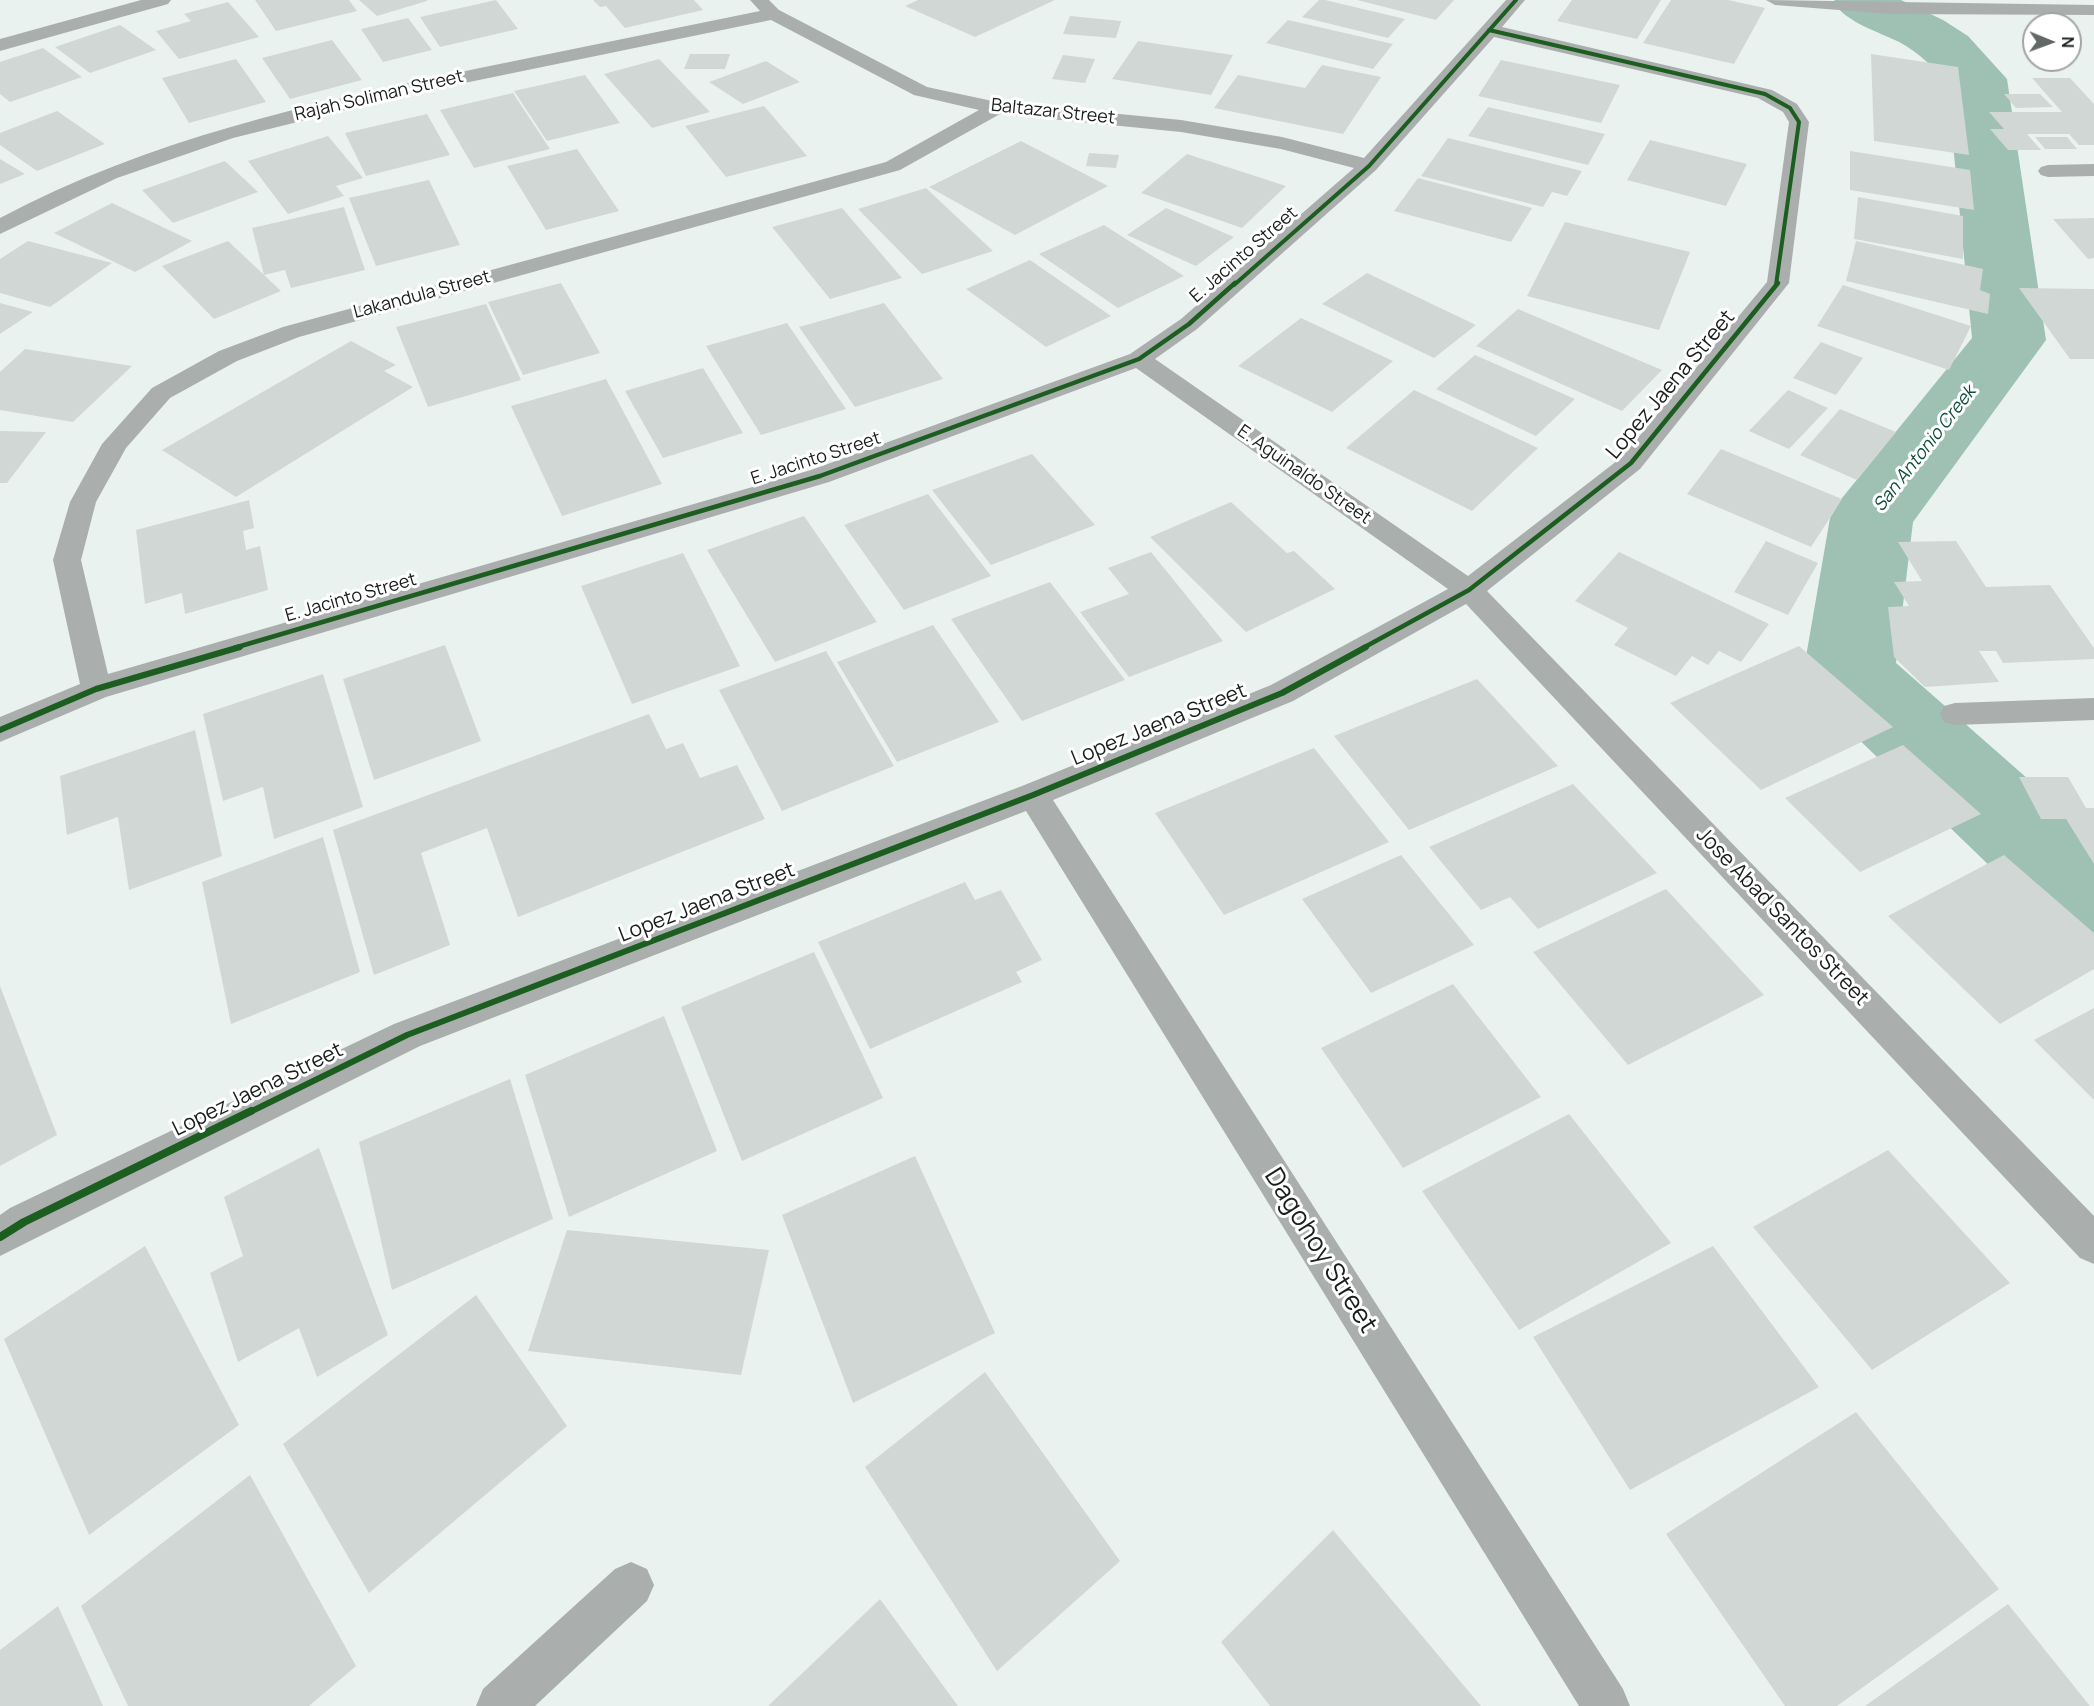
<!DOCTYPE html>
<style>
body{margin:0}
#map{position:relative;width:2094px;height:1706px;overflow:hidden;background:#eaf2ef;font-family:Manrope,sans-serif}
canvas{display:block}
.north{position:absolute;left:2022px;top:12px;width:60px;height:60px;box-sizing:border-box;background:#fff;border:2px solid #a3a5a4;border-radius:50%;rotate:91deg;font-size:16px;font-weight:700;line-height:24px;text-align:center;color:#191e1c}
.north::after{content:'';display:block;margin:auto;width:21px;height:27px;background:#626866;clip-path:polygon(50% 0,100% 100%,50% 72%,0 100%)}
</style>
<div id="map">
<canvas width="2094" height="1706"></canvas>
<div class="north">N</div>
</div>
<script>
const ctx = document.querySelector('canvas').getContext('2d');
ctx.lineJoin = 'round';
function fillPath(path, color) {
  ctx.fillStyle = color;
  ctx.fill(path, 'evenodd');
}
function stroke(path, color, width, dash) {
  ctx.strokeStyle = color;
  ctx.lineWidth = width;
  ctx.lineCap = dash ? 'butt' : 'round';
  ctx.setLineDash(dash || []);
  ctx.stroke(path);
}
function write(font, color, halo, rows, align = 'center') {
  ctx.font = font + ' Manrope,sans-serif';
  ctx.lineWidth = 6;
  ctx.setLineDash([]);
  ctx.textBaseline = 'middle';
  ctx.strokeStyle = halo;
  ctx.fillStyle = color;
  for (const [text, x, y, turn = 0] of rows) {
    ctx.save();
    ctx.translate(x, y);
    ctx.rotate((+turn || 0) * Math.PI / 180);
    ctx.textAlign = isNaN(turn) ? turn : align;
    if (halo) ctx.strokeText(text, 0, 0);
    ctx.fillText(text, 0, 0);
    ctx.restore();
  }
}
fillPath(new Path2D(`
 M1835,0H1901L1943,20L1968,36L2007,79L2046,340L1913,522L1896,663L2094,837V943L2057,931L1816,698L1803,674L1830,518L1842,498L1972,338L1947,83C1933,67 1919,53 1901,43C1878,31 1848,24 1833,2Z`), '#9ec1b4');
fillPath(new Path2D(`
 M255,0H349L357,11L276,31Z
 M359,0H427V1L377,16Z
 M496,0L518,29L440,47L420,17Z
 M593,0H694L703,10L625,28L606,6L600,7Z
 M918,0H1055L975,37L905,6Z
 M1319,0H1325L1405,19L1388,38L1302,17Z
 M1357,0H1454L1436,20Z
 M1572,0H1661L1637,39L1557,21Z
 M1671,0H1728L1765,8L1734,64L1643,43Z
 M228,2L259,37L179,59L156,31L191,21L184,14Z
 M1070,16L1121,21L1116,38L1063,34Z
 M408,18L432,50L383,62L361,29Z
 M1288,20L1393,44L1373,69L1266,43Z
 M120,25L156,50L90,73L55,47Z
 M332,40L362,80L290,99L262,58Z
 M1138,41L1233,55L1211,95L1112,79Z
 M43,48L82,77L10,102L0,94V62Z
 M690,54H730L725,69H684Z
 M1871,54L1958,67L1969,155L1874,141Z
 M1063,55L1095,59L1085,83L1052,79Z
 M236,59L266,102L189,123L162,78Z
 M659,59L710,112L652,128L604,74Z
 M1501,60L1620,85L1601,123L1478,96Z
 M766,61L800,82L743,104L709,82Z
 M1322,65L1381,77L1343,134L1214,108L1238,75L1305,88Z
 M585,75L620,123L547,141L514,91Z
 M2032,78H2070L2094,104V145H2079L2069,134H2027L2041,150H2008L1990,129H2004L1989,112H2062Z
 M513,93L550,149L474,168L440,110Z
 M2004,94H2040L2053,107L2016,108Z
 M764,106L807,156L726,177L685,126Z
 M1488,107L1605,134L1588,165L1468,136Z
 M57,111L105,144L37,171L0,145V133Z
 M427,114L450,155L366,176L345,133Z
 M328,136L363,178L336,186L344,196L288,214L248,161Z
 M2035,137H2067L2077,149H2045Z
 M1448,138L1582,171L1567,196L1552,192L1543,207L1421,176Z
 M1650,140L1747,164L1726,206L1627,180Z
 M1021,141L1108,186L1015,235L929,187Z
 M577,149L619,211L546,230L507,166Z
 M1850,151L1970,170L1974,210L1850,190Z
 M1089,153L1119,155L1116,168L1086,166Z
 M1187,154L1286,186L1242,228L1141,193Z
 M0,159L25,174L0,184Z
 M225,161L258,192L173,223L142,190Z
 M1418,178L1532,208L1511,242L1394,211Z
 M429,180L460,245L376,266L349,198Z
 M926,188L993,251L922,274L858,209Z
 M1858,197L1963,216V259L1854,239Z
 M112,203L192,241L135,272L54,233Z
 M344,207L365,270L291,288L285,270L264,275L252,228Z
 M842,208L902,278L830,299L772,227Z
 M1166,208L1234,237L1196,266L1127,235Z
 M2094,218V258L2088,259L2053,219Z
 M1565,222L1690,252L1659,330L1527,296Z
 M1104,225L1184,276L1118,308L1039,254Z
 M28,241L112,263L50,307L0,293V259Z
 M228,241L281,291L214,319L162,266Z
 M1856,241L1983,269L1980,290L1990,294L1988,314L1846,281Z
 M1030,260L1111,316L1046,347L966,289Z
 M1367,273L1476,325L1434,358L1322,304Z
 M561,283L600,353L523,375L488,302Z
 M1843,285L1971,326L1949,370L1817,326Z
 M2019,288L2094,289V359H2070Z
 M0,303L33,312L0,334Z
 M884,303L943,379L855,407L799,327Z
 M486,304L521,380L428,407L396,327Z
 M1518,309L1662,370L1622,411L1476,346Z
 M1301,318L1393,361L1332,412L1238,366Z
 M787,323L846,409L761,435L706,346Z
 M351,341L396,365L384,371L413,387L236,497L162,450Z
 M1821,342L1863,358L1836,395L1793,378Z
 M25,349L132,366L73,422L0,410V372Z
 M1475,355L1575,399L1536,436L1436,389Z
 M703,368L743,433L663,458L625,391Z
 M606,379L662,484L562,516L511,406Z
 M1414,390L1538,448L1472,511L1346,448Z
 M1788,390L1828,408L1789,449L1749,431Z
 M1840,409L1896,432L1857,480L1800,455Z
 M0,431L46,432L7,483H0Z
 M1721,449L1842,499L1811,547L1687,494Z
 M1032,454L1095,525L991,565L932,490Z
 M928,494L991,576L904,610L844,525Z
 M249,500L254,528L243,531L246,550L260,546L268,590L185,614L182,593L145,604L136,530Z
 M1231,502L1287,553L1294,551L1335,589L1246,632L1150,537Z
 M804,516L877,622L775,662L707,550Z
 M1766,541L1818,563L1788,615L1734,592Z
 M1956,541L1986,587L2050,585L2094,648V659L2003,663L1996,651H1979L1999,682L1925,687L1894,657L1888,607L1909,606L1894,582L1922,581L1898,542Z
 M1151,552L1223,641L1129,677L1080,612L1129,594L1108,568Z
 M1619,552L1769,624L1741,662L1719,651L1708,665L1692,656L1676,676L1614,645L1628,628L1575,601Z
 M683,553L740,666L632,704L581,586Z
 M1050,582L1125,680L1022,721L951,619Z
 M933,625L999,722L897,762L837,662Z
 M445,645L481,741L374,780L343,679Z
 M1799,646L1893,727L1761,790L1670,703Z
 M826,651L894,766L782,811L719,690Z
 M323,674L363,807L274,839L263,787L223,801L203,714Z
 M1477,679L1558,766L1409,830L1334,736Z
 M649,714L666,749L683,743L700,778L737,765L765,819L518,917L487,828L421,853L450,945L374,975L333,830Z
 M195,730L222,856L129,890L118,817L67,835L60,776Z
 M1903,745L1981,814L1860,872L1785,798Z
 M1314,748L1389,842L1224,915L1155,813Z
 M2019,777H2068L2086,808H2094V864L2066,819H2041Z
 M1573,784L1657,873L1538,929L1510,897L1481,910L1429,847Z
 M323,837L360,972L231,1024L202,882Z
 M1401,855L1474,945L1371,993L1302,899Z
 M2004,855L2094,933V969L2000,1024L1888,916Z
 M965,882L975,900L1001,890L1042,960L1016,972L1022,982L870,1049L818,942Z
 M1666,889L1764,995L1628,1065L1533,952Z
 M814,952L883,1098L742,1161L681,1007Z
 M1453,984L1541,1097L1403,1168L1321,1048Z
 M0,986L57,1135L0,1166Z
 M2094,1008V1100L2034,1040Z
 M664,1016L717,1151L569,1217L525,1075Z
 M510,1079L553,1219L392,1290L359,1142Z
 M1569,1114L1671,1243L1519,1330L1422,1191Z
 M319,1148L388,1335L317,1377L299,1328L238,1362L210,1273L243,1256L224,1197Z
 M1888,1150L2010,1283L1872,1370L1753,1227Z
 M915,1156L995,1333L853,1403L782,1215Z
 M567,1230L769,1250L741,1375L528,1351Z
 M145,1246L239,1425L89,1535L4,1339Z
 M1713,1246L1819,1387L1630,1490L1533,1337Z
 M476,1295L567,1426L369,1593L283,1444Z
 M985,1372L1120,1561L997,1671L865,1467Z
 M1856,1412L1999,1589L1837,1706H1785L1666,1534Z
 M250,1475L356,1666L309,1706H128L81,1606Z
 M1333,1530L1481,1706H1270L1221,1642Z
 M880,1599L958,1706H768Z
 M2008,1604L2090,1706H1865Z
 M58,1606L103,1706H0V1650Z`), '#d1d7d5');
fillPath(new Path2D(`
 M141,0H171L168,4L0,51V39Z
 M750,0H769L779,10L927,87L997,102L1181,120L1282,137L1364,158L1506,0H1525L1502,27L1772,90L1797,104L1809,122L1789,283L1640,469L1487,591L2094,1216V1264L2080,1258L1466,604L1293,701L1053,800L1623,1689L1630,1706H1579L1026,811L420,1046L0,1256V1215L10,1208L394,1024L1022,786L1271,685L1448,589L1136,368L829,482L106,697L0,742V717L80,684L53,560L70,502L102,444L152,388L219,351L283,327L886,162L979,110L914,95L771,20L406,95L233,138L117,178L0,234V218C149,139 311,103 475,69C570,50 665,30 760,11ZM1494,37L1758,98L1783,112L1789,122L1767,282L1622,457L1468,576L1155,359L1197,329L1376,170ZM1000,114L1181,132L1281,149L1354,168L1181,319L1130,354L811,470L108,674L81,560L96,502L126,448L170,398L237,361L299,337L900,170Z
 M1766,0L2094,5V15L1890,14L1775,5Z
 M2094,164V176L2048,177L2041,175L2038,171L2041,167L2048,165Z
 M2094,698V720L1955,725L1944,722L1940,714L1944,706L1955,703Z
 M631,1562L647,1569L654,1585L647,1601L535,1706H476L483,1689L615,1569Z`), '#aaaead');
stroke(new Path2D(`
 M1489,30L1765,94L1790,108L1799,122L1776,285
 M1234,285L1369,166L1516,0`), '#1b5e20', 4);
stroke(new Path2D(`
 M234,648L820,476L1139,359L1189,324L1235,283
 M1363,648L1469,590L1631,463L1778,283`), '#1b5e20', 4.5);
stroke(new Path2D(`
 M0,730L96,689L240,647
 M248,1113L407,1035L1033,795L1282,693L1366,647`), '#1b5e20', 6);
stroke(new Path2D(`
 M0,1237L24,1222L251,1111`), '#1b5e20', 8);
write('18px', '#191e1c', '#fff', [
 ["Rajah Soliman Street",379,96,-13],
 ["Baltazar Street",1053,112,6],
 ["E. Jacinto Street",1244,255,-41],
 ["Lakandula Street",422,295,-15],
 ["E. Jacinto Street",816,459,-18],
 ["E. Aguinaldo Street",1304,475,35],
 ["E. Jacinto Street",351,598,-16]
]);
write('italic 18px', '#0d4d3c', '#fff', [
 ["San Antonio Creek",1925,449,-52]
]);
write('21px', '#191e1c', '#fff', [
 ["Lopez Jaena Street",1671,385,-50],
 ["Lopez Jaena Street",1159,725,-22],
 ["Lopez Jaena Street",707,903,-21],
 ["Jose Abad Santos Street",1782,917,46],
 ["Lopez Jaena Street",258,1090,-26]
]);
write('26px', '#191e1c', '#fff', [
 ["Dagohoy Street",1320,1251,58]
]);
</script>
